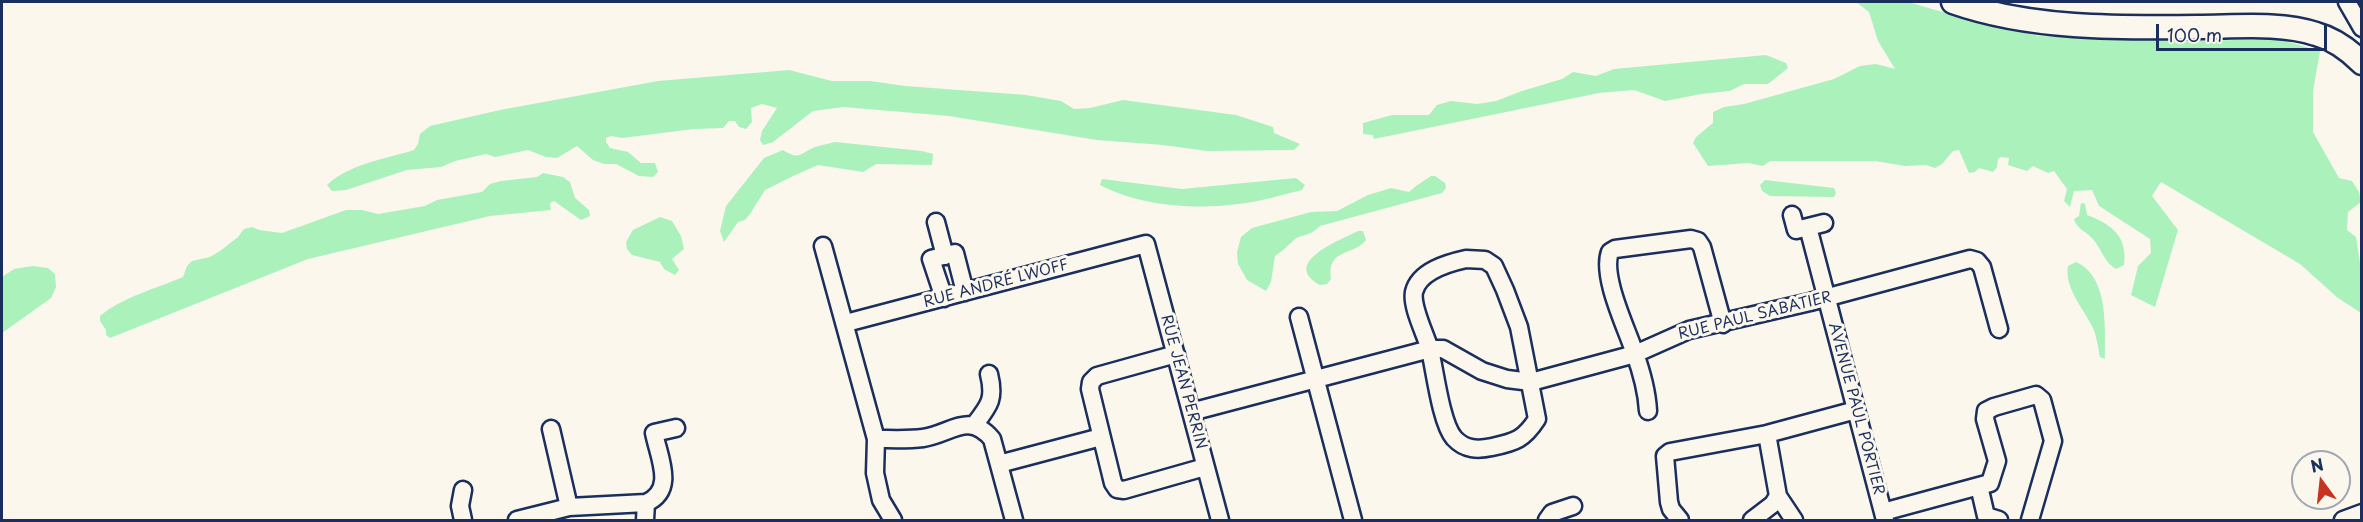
<!DOCTYPE html>
<meta charset="utf-8">
<style>
body{margin:0}
#map{position:relative;width:2363px;height:522px;overflow:hidden;background:#fbf7ec;font-family:"Playpen Sans",sans-serif}
canvas{display:block}
.frame{position:absolute;inset:0;border:3px solid #1b2f5e;pointer-events:none}
.north{position:absolute;left:2291px;top:450px;width:60px;height:60px;box-sizing:border-box;background:#fbf7ec;border:2px solid #a1a7b3;border-radius:50%;rotate:345deg;font-size:16px;font-weight:700;line-height:24px;text-align:center;color:#1b2f5e}
.north::after{content:'';display:block;margin:auto;width:21px;height:27px;background:#c8321e;clip-path:polygon(50% 0,100% 100%,50% 72%,0 100%)}
.scale{position:absolute;left:2156px;top:24px;width:171px;height:27px;box-sizing:border-box;border:3px solid #1b2f5e;border-top:0;padding-left:8px;font-size:18px;line-height:21px;white-space:nowrap;color:#1b2f5e;-webkit-text-stroke:4px #fbf7ec;paint-order:stroke}
</style>
<div id="map">
<canvas width="2363" height="522"></canvas>
<div class="frame"></div>
<div class="north">N</div>
<div class="scale">100 m</div>
</div>
<script>
const ctx = document.querySelector('canvas').getContext('2d');
ctx.lineJoin = 'round';
function fillPath(path, color) {
  ctx.fillStyle = color;
  ctx.fill(path, 'evenodd');
}
function stroke(path, color, width, dash) {
  ctx.strokeStyle = color;
  ctx.lineWidth = width;
  ctx.lineCap = dash ? 'butt' : 'round';
  ctx.setLineDash(dash || []);
  ctx.stroke(path);
}
function write(font, color, halo, rows, align = 'center') {
  ctx.font = font + ' "Playpen Sans",sans-serif';
  ctx.lineWidth = 6;
  ctx.setLineDash([]);
  ctx.textBaseline = 'middle';
  ctx.strokeStyle = halo;
  ctx.fillStyle = color;
  for (const [text, x, y, turn = 0] of rows) {
    ctx.save();
    ctx.translate(x, y);
    ctx.rotate((+turn || 0) * Math.PI / 180);
    ctx.textAlign = isNaN(turn) ? turn : align;
    if (halo) ctx.strokeText(text, 0, 0);
    ctx.fillText(text, 0, 0);
    ctx.restore();
  }
}
fillPath(new Path2D(`
 M1856,2H1908L1970,20L2038,36L2192,41L2278,39L2320,51L2313,91V132L2339,178L2352,181L2359,192L2361,202L2348,212L2347,230L2356,237L2361,270V313L2338,298L2300,264L2161,182L2152,196L2178,230L2155,307L2131,295L2138,266L2151,253L2150,239L2099,206L2092,190L2074,191L2070,207L2064,201L2067,189L2054,171L2048,173L2033,166L2027,171L2008,165L2009,158L2001,157L1998,159L1997,167L1993,172L1979,168L1975,172L1969,173L1959,150L1953,151L1942,164L1935,168L1926,165L1905,166L1875,161H1770L1763,166L1748,163L1708,166L1693,143L1696,137L1713,123V112L1724,107L1744,104L1834,79L1860,66L1876,64L1895,69L1878,41L1869,12Z
 M1766,55L1786,63L1788,68L1768,84H1744L1730,91L1701,94L1665,101L1634,90L1599,93L1374,139L1373,135L1363,134V123L1392,115H1429L1437,105L1451,101L1477,104L1496,101L1522,91L1562,79L1573,72L1596,76L1614,69Z
 M789,70L832,81H870L905,86L1026,95L1061,101L1074,109L1090,108L1123,100L1236,115L1273,127L1274,133L1300,144L1294,150L1207,151L1163,145L1097,140L949,116L844,107L813,111L773,142L763,145L760,140L762,131L777,108L762,104L751,108L752,122L746,129L739,127L735,121H729L723,128L694,129L622,138L611,136L606,138V142L610,148L628,152L641,163H655L658,172L653,177L639,176L616,164H604L593,160L577,146L557,158L546,157L528,150L495,157L486,154L455,161L441,167L407,170L346,190L332,191L327,185C349,164 385,159 414,150L418,144L420,134L430,126L500,110L658,81Z
 M835,142L922,151L933,154L932,165L876,164L863,172L818,165L793,176L765,190L750,214L745,220L738,222L724,242L720,231L726,206L764,158L783,150C800,161 800,153 815,147C821,145 828,144 835,142Z
 M543,173L563,177L570,182L575,198L589,210L590,216L581,220L554,201L550,203L551,210L490,216L308,259L110,338L106,335V330L100,321V316C123,297 155,289 183,277L187,266L192,261L210,257L220,251L238,237L244,229L252,227L259,230L282,233L346,210H362L378,214L425,206L437,200L482,192L490,184L501,181L537,177Z
 M1431,176H1435L1445,183L1446,188L1442,193L1320,226C1308,238 1302,233 1294,240C1287,246 1283,251 1275,256L1271,282L1266,291L1247,280L1238,264L1237,252L1241,237L1252,228L1311,212L1337,211L1368,195L1391,188L1409,192L1416,186Z
 M1296,178L1305,185L1302,190C1281,195 1259,202 1238,204C1194,210 1140,206 1100,185L1102,179L1182,189Z
 M1765,180L1834,188L1836,193L1834,197L1770,196L1762,191L1760,185Z
 M2081,203L2085,204L2087,215C2111,224 2128,236 2124,265L2116,269C2102,260 2102,248 2091,237C2085,231 2077,229 2074,219L2079,216Z
 M660,217L672,221L681,236L684,249L672,259L679,270L675,275L664,269L660,262L632,255L627,249L626,242L633,230Z
 M1358,231H1363L1366,240C1354,256 1326,248 1331,279L1327,284L1320,285C1280,263 1340,240 1358,231Z
 M2076,262C2109,276 2105,329 2105,359L2100,357C2098,348 2097,337 2093,328C2084,309 2064,288 2068,266Z
 M33,266L48,268L55,274L56,287L51,298L2,333V277L14,269Z`), '#abf1bc');
const minor = new Path2D(`
 M2347,2L2362,28
 M1792,215L1796,230L1824,223
 M936,222L945,256
 M1808,227L1885,520
 M823,246L876,439L875,473L881,500L893,520
 M1466,259L1485,260L1494,266L1505,290L1519,327L1537,419C1524,439 1516,442 1492,447C1478,450 1465,450 1454,438C1441,423 1435,371 1430,350C1426,335 1411,307 1414,292C1419,271 1448,263 1466,259Z
 M944,298L931,259L955,253L965,292
 M1299,317L1353,520
 M846,323L1146,244L1220,520
 M1176,354L1097,376L1091,382L1090,389L1113,483L1117,489L1124,490L1205,467
 M1648,411C1647,392 1641,370 1634,351C1626,327 1601,276 1610,252L1615,249L1691,239L1698,241L1702,247L1723,324
 M1191,412L1430,349H1443L1482,371L1507,379L1531,382L1635,354L1689,330L1810,302L1970,259L1977,261L1982,267L1999,329
 M975,424C990,405 995,398 989,374
 M551,429L569,507
 M876,439C891,439 908,440 923,438C951,434 968,411 992,439L1014,520
 M999,464L1101,437
 M1979,486L1986,516L1999,520
 M463,490L460,506L463,520
 M1778,496L1794,520
 M646,503C676,490 659,458 654,433L676,428
 M1883,512L1990,483L1997,461L1985,419L1986,411L1994,407L2036,395L2042,400L2053,441L2030,520
 M517,520L569,507L646,503L645,520
 M1547,520L1552,513L1573,506
 M1680,520L1671,509L1669,502L1665,456L1670,452L1767,434L1856,410
 M1752,520L1773,504L1778,496L1767,434
 M2343,520L2362,513`);
const highway = new Path2D(`
 M1953,2C2030,29 2117,28 2198,27C2234,27 2281,22 2316,34C2334,39 2349,50 2362,63`);
stroke(minor, '#1b2f5e', 21);
stroke(highway, '#1b2f5e', 27);
stroke(minor, '#fbf7ec', 16);
stroke(highway, '#fbf7ec', 22);
write('15px', '#1b2f5e', '#fbf7ec', [
 ["RUE ANDRÉ LWOFF",996,284,-15],
 ["RUE PAUL SABATIER",1755,316,-14],
 ["RUE JEAN PERRIN",1183,382,75],
 ["AVENUE PAUL PORTIER",1856,409,75]
]);
</script>
